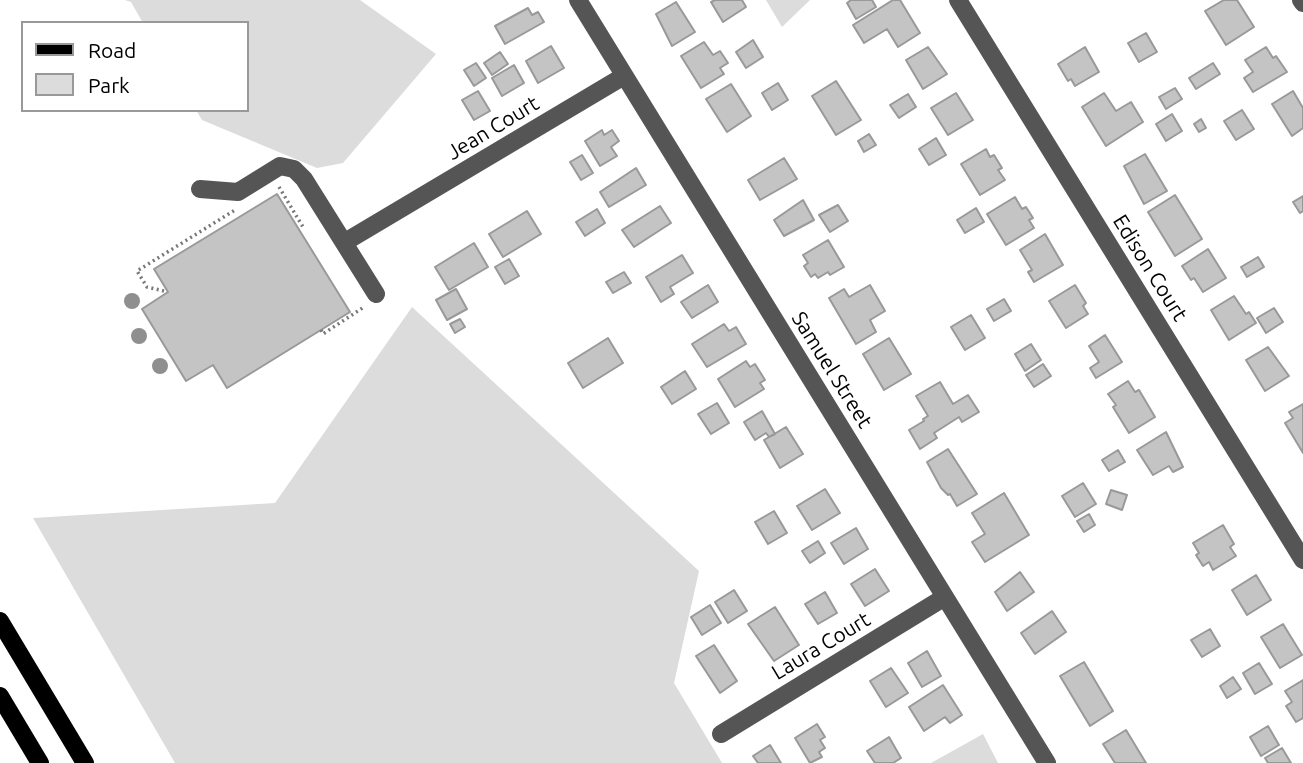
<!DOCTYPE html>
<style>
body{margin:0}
#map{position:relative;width:1303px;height:763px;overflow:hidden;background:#fff;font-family:Ubuntu,sans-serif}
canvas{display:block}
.legend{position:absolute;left:21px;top:21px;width:228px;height:91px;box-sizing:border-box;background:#fff;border:2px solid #999;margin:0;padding:9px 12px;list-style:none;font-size:21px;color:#000}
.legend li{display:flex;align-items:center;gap:14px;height:35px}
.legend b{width:35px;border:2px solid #999}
</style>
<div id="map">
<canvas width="1303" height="763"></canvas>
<ul class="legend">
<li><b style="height:9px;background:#000"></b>Road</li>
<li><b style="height:19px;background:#dcdcdc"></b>Park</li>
</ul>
</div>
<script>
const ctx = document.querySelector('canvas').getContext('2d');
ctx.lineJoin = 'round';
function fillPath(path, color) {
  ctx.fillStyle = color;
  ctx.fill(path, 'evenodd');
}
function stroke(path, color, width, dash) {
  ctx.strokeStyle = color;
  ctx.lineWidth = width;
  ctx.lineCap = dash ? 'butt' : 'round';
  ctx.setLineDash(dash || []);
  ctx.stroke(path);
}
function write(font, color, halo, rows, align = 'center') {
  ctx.font = font + ' Ubuntu,sans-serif';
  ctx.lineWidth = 5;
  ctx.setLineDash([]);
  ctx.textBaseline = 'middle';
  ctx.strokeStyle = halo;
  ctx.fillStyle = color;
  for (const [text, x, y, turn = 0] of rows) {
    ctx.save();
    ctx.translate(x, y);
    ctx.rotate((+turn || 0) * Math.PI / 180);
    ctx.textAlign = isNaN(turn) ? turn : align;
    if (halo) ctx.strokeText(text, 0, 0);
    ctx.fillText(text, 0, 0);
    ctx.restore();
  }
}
fillPath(new Path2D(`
 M125,0H360L436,54L343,163L317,168L202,120L196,110H247V23H143L131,2Z
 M766,0H810L782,27Z
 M412,307L699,571L674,683L722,763H175L33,518L275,503Z
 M983,734L998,763H931Z`), '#dcdcdc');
const building = new Path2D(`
 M715,0H742L746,7L723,22L711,2Z
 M851,0H872L876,7L856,19L847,3Z
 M893,0H900L920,33L898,47L887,29L864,43L853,25Z
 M1224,0H1237L1254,27L1226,45L1205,11Z
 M676,2L695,32L672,46L656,14Z
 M528,8L532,15L538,12L544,22L505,44L495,26Z
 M1146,33L1157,52L1139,62L1128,43Z
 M753,40L763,57L746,68L736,52Z
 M704,42L713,55L720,51L728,63L720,68L724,74L701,88L681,56Z
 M551,46L564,68L538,83L526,61Z
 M928,47L947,74L923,89L906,60Z
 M1085,47L1099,72L1075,86L1071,79L1068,81L1058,64Z
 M1266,47L1273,58L1276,56L1287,72L1253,92L1244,78L1253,72L1245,60Z
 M500,52L508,64L492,75L484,63Z
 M476,63L486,78L474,86L464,70Z
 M1213,63L1220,74L1196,89L1189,78Z
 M514,65L524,83L502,96L492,78Z
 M836,81L861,120L836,135L812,96Z
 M778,83L788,100L772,110L762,93Z
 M731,84L751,116L727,132L706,99Z
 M1175,88L1182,99L1166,109L1159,97Z
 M478,91L490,111L474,120L462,100Z
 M1293,91L1303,108V128L1292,136L1272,104Z
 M956,93L973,120L948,135L931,108Z
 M1104,93L1116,111L1131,102L1143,122L1106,146L1082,107Z
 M908,94L916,107L899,118L890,105Z
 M1242,110L1254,129L1236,140L1224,121Z
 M1172,114L1182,131L1166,141L1156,124Z
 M1201,119L1206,128L1199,132L1194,124Z
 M602,130L604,135L612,130L619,141L611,147L617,156L600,166L585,141Z
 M869,134L876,145L864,152L858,141Z
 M936,138L946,155L929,165L919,149Z
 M986,149L990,157L994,155L1002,168L998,170L1005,180L980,195L961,164Z
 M1145,154L1167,191L1144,204L1124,166Z
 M582,155L593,173L581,180L570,162Z
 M784,158L797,179L760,200L748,180Z
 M636,168L646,185L609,207L600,192Z
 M277,194L350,312L227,388L213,365L186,381L142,309L168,292L154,269Z
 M1175,195L1202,239L1175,256L1148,212Z
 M1303,196V211L1300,213L1293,202Z
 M1015,197L1022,209L1026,207L1033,218L1029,220L1034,228L1006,245L987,214Z
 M803,200L814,220L784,236L774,220Z
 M838,205L848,221L830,232L819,215Z
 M660,206L671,223L634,247L622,230Z
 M976,208L984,222L965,233L957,220Z
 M597,209L605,223L585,236L576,222Z
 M527,211L541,234L503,257L489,234Z
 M1045,234L1063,265L1034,282L1028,272L1032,270L1020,250Z
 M828,240L844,267L830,275L828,272L818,278L815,274L811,277L804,266L808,263L803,255Z
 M474,243L488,267L449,290L435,267Z
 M1208,249L1226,278L1203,292L1194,278L1191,280L1182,266Z
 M682,255L693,273L670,287L674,294L661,302L646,277Z
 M1258,257L1264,267L1247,277L1241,267Z
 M509,259L519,276L505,284L495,267Z
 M624,272L631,283L613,293L606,282Z
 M708,285L718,302L692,318L681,302Z
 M870,285L885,311L870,320L876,332L856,344L829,298L844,289L849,297Z
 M1075,285L1086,303L1083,306L1088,314L1066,328L1049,301Z
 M456,289L467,309L447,320L436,300Z
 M1234,296L1246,314L1249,312L1256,323L1229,340L1211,310Z
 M1004,299L1011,311L994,321L987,309Z
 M1274,308L1283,322L1266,333L1257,318Z
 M971,315L985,338L965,350L951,327Z
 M460,319L465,327L455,333L450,324Z
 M724,324L729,331L736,327L746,344L707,367L692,344Z
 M1105,335L1122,362L1096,378L1090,368L1099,362L1089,346Z
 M608,338L623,363L583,388L568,363Z
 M889,338L911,374L884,390L863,354Z
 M1031,344L1041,360L1025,371L1015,354Z
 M1268,347L1289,376L1265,391L1246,360Z
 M746,361L750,367L755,364L765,380L760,383L764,389L735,407L718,379Z
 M1043,364L1051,376L1034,387L1026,375Z
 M685,371L696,389L672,404L661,387Z
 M1128,381L1135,392L1139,390L1155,417L1129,433L1113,407L1116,405L1108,394Z
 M940,382L953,404L968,395L979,412L962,422L959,417L934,433L937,438L920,449L909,430L924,421L923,419L928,416L916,396Z
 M717,403L729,423L711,434L698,414Z
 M1303,404V453L1285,423L1293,418L1289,412Z
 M762,411L775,434L769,437L766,433L755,440L744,422Z
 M786,427L803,454L780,468L764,440Z
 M1166,432L1183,467L1173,472L1169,466L1153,475L1137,450Z
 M948,449L977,494L957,506L950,494L948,495L941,488L927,462Z
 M1118,450L1125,462L1109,471L1102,460Z
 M1083,483L1096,504L1075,517L1062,496Z
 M825,489L840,513L812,530L797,506Z
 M1111,490L1127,495L1122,510L1106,504Z
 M1004,493L1029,535L985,562L972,542L985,534L972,513Z
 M774,511L787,533L768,544L755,522Z
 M1089,514L1095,525L1084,532L1077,521Z
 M1223,525L1234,544L1230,547L1236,556L1213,570L1209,562L1203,566L1196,555L1199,553L1193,543Z
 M856,528L868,549L844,564L831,543Z
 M818,541L825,553L810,563L802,551Z
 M875,569L889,591L865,606L851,584Z
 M1020,572L1034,592L1007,611L995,592Z
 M1256,575L1271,600L1247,615L1232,590Z
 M734,590L747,611L728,623L715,602Z
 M825,592L837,613L818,624L805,604Z
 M710,605L721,623L702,635L691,617Z
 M775,607L799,645L774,661L748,624Z
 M1052,611L1066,632L1035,654L1021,633Z
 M1283,624L1302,655L1280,668L1261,637Z
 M1210,629L1220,646L1202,657L1191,640Z
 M714,645L737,681L720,693L696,656Z
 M927,651L941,676L922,687L908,663Z
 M1084,662L1113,711L1090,726L1060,676Z
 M1259,663L1272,684L1255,694L1243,673Z
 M891,668L908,693L886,707L870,681Z
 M1233,677L1241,689L1227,698L1220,686Z
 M1303,680V718L1296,722L1286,706L1292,702L1285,691Z
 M943,685L962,715L950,723L945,717L924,731L909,707Z
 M817,724L825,737L820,740L825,748L819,752L822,757L810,763L795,738Z
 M1268,726L1279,745L1261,756L1250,737Z
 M1126,730L1146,763H1115L1103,744Z
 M889,737L901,758L893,763H875L867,751Z
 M770,745L781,763H758L753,756Z
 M1282,748L1291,763H1268L1265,758Z`);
fillPath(building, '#c4c4c4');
stroke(building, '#999', 2);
stroke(new Path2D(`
 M279,187L303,227
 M164,291L147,287L137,271L235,210
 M321,330L323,334L364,307`), '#777', 3.5, [2, 3.5]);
stroke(new Path2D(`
 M578,0L1047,763
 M958,0L1303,560
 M1301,0L1303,3
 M200,189L238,192L280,166L294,169L304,179L376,294
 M345,242L624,76
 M721,734L945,597`), '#555', 18);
stroke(new Path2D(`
 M0,621L85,763
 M0,696L40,763`), '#000', 18);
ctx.fillStyle = '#8f8f8f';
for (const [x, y] of [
 [132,301],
 [139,336],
 [160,366]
]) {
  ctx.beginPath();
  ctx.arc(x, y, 8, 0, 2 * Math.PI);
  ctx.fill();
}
write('21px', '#000', '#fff', [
 ["Jean Court",493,128,-31],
 ["Edison Court",1150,268,58],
 ["Samuel Street",832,370,58],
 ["Laura Court",821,646,-31]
]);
</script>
